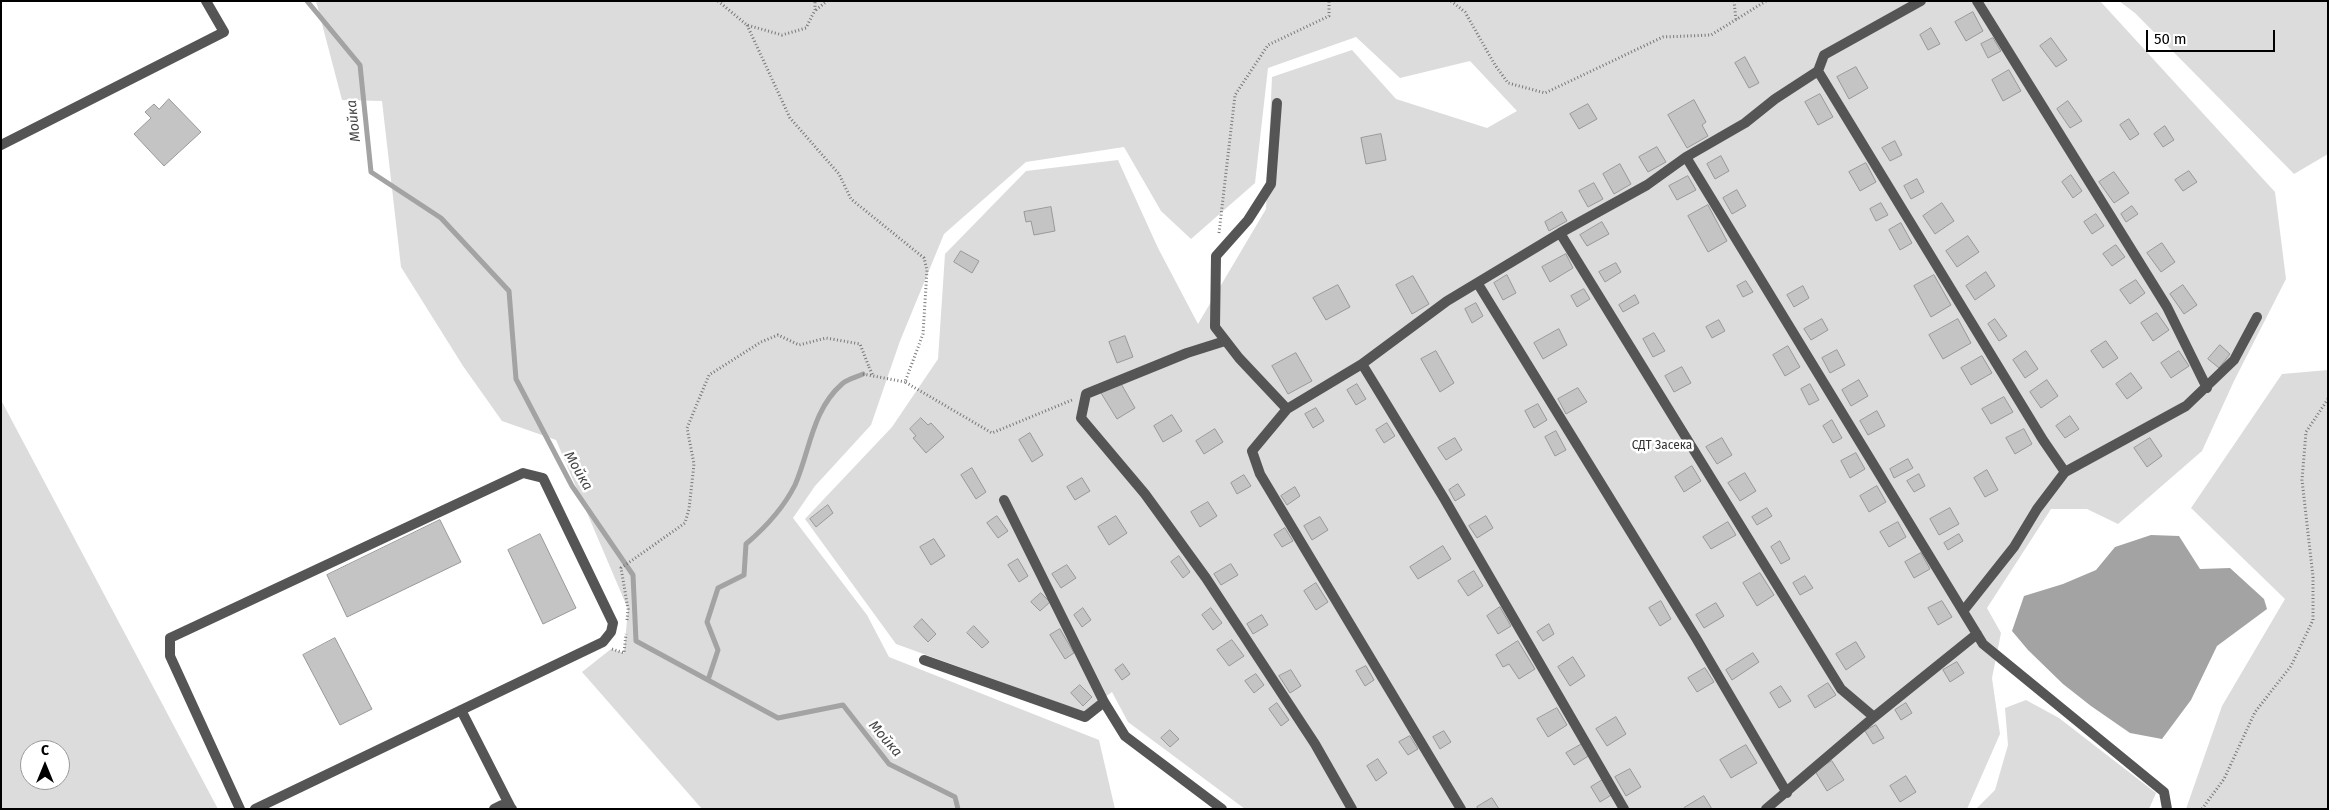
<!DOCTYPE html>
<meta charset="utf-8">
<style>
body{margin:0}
#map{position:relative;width:2329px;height:810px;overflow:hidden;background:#fff;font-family:"Fira Sans",sans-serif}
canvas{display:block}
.frame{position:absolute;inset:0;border:2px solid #000;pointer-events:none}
.north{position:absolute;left:20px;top:740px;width:50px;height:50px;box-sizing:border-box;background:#fff;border:1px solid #999;border-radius:50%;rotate:0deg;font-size:14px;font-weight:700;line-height:20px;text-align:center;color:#000}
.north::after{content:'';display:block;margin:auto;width:18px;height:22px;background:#000;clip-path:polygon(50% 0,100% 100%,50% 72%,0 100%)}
.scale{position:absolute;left:2146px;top:30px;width:129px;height:22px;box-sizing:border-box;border:2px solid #000;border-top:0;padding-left:6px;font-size:15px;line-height:18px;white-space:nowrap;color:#000;-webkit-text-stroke:4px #fff;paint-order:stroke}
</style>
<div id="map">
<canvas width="2329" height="810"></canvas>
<div class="frame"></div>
<div class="north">С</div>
<div class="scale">50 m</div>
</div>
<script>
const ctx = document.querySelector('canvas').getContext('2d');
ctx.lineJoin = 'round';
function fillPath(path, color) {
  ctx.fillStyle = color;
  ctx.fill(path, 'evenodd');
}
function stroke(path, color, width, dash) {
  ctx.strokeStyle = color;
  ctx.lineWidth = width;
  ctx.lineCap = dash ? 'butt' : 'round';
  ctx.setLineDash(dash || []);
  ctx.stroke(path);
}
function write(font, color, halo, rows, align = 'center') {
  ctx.font = font + ' "Fira Sans",sans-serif';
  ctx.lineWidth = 5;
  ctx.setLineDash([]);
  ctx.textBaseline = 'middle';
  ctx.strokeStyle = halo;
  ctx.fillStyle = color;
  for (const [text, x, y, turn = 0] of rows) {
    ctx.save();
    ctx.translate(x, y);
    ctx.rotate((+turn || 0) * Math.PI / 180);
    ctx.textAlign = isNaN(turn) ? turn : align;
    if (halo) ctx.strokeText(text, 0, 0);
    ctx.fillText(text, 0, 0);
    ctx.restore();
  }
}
fillPath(new Path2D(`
 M316,1H2100L2275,192L2286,279L2234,381L2202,451L2118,524L2087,509H2051L1987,608L2001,633L1992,678L2000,734L1967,809H1245L1128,722L1112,692L1084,712L896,644L805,519L892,427L938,359L945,254L1026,171L1118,160L1158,248L1198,324L1266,209L1272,77L1352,50L1396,99L1487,128L1517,111L1470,61L1400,78L1356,37L1268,68L1255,183L1191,239L1161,211L1124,147L1026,162L944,234L900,341L871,425L815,486L793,518L867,615L889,657L1099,740L1115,809H702L582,672L611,649L624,653L628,609L556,440L502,421L463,366L401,267L382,101L342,100Z
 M2119,1H2328V154L2294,174L2135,13Z
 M2328,370V809H2186L2222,706L2285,599L2191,508L2282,374Z
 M1,400L218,809H1ZM30,750H60V780H30Z
 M2026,700L2059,718L2156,793L2149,809H1976L1995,790L2008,745L2005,708Z`), '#dcdcdc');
fillPath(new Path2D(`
 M2151,535L2179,536L2200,569L2230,568L2264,599L2267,609L2217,646L2191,700L2162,739L2130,733L2091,706L2063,684L2028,650L2012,631L2024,596L2063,584L2096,570L2115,547Z`), '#a3a3a3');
stroke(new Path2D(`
 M307,1L360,65L371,172L441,218L509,291L516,379L572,486L633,575L636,641L778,718L843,705L889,764L955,797L958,809
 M708,680L718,650L707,622L718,588L744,575L746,544C766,527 783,509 795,485C810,451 812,410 842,384C847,379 857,377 863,374`), '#a3a3a3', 5);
const building = new Path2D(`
 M1973,12L1983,31L1966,41L1955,22Z
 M1931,28L1940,44L1928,50L1920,35Z
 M1993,38L2001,51L1988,58L1981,44Z
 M2051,38L2067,60L2056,67L2040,46Z
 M1745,57L1759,83L1749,88L1735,63Z
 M1856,67L1868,88L1849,99L1837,77Z
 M2009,70L2021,91L2003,101L1992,80Z
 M1820,94L1833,117L1818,125L1805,102Z
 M169,99L201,132L164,166L134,134L151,118L145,112L154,104L159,109Z
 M1694,100L1706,122L1702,125L1708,136L1687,148L1668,115Z
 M2068,101L2082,121L2070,128L2057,109Z
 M1588,104L1597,119L1579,129L1570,114Z
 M2129,119L2139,134L2130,140L2120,125Z
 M2165,126L2174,140L2163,147L2154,134Z
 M1381,134L1386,160L1366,164L1361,138Z
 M1895,141L1902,155L1890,161L1882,148Z
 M1657,147L1666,162L1648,172L1639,157Z
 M1721,156L1729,171L1715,179L1707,164Z
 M1866,163L1876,182L1860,191L1849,172Z
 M1620,164L1631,184L1614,194L1603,174Z
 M2189,171L2197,182L2183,191L2175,180Z
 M2114,172L2129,193L2114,203L2099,182Z
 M2071,175L2082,191L2073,198L2062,182Z
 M1688,176L1696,190L1677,200L1669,186Z
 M1917,179L1924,192L1911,199L1904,186Z
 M1594,183L1603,199L1588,207L1579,191Z
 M1737,190L1746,206L1732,214L1723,198Z
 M1881,203L1888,215L1876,221L1870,209Z
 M1942,203L1954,221L1935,234L1923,216Z
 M1708,205L1727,241L1708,252L1688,216Z
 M2132,206L2138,214L2126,222L2121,214Z
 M1051,207L1055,231L1034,235L1031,221L1026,222L1024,212Z
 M1562,212L1567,221L1549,231L1545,222Z
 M2096,214L2104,226L2092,234L2084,222Z
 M1602,222L1609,234L1587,246L1580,235Z
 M1901,223L1912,243L1900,250L1889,230Z
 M1968,236L1979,252L1957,267L1946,251Z
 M2162,243L2175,262L2161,272L2147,253Z
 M2116,245L2125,257L2112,266L2103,254Z
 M961,251L979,261L972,273L954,262Z
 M1566,254L1573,268L1550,282L1542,267Z
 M1616,263L1621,272L1605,282L1599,272Z
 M1986,272L1995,286L1975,300L1966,286Z
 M1507,275L1516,293L1503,300L1494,283Z
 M1934,275L1951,305L1931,317L1914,286Z
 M1413,276L1429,304L1412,314L1396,285Z
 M2136,280L2145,293L2130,304L2120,290Z
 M1746,281L1753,292L1743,297L1737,286Z
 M1338,285L1350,307L1326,320L1313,298Z
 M2183,285L2197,305L2184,314L2170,294Z
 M1803,286L1809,298L1794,307L1787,295Z
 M1584,289L1590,299L1577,307L1571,296Z
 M1635,295L1639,303L1623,312L1619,305Z
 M1476,303L1483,316L1472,323L1465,309Z
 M2157,313L2169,330L2153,341L2141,323Z
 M1822,319L1828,330L1811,340L1804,329Z
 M1958,319L1971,343L1943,359L1929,335Z
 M1995,319L2007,336L1999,341L1988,324Z
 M1719,320L1725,331L1712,338L1706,327Z
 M1559,329L1567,345L1543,359L1534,343Z
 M1654,333L1665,351L1653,357L1643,339Z
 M1125,336L1133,357L1117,363L1109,342Z
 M2106,341L2118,358L2103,368L2091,351Z
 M2220,345L2230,354L2219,368L2208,359Z
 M1788,346L1800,367L1785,376L1773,355Z
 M1837,350L1845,365L1830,373L1822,358Z
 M1436,351L1454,383L1440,392L1421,359Z
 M2026,351L2038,369L2025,378L2013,360Z
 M2179,351L2189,366L2171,378L2161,363Z
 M1296,353L1312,381L1288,394L1272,366Z
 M1982,356L1992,373L1971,385L1961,368Z
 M1682,367L1691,383L1674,392L1665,376Z
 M2131,373L2142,388L2127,399L2116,384Z
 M1859,380L1868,396L1851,406L1842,390Z
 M2047,380L2058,396L2041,408L2030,392Z
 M1120,382L1135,408L1117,419L1101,393Z
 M1357,384L1366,399L1356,405L1347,390Z
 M1810,384L1819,400L1809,405L1801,389Z
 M1578,388L1587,402L1566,414L1558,399Z
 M2004,397L2013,412L1991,424L1982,409Z
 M1538,404L1547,420L1534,428L1525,411Z
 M1316,408L1324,421L1313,428L1305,414Z
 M1877,411L1885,426L1868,435L1860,421Z
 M1172,415L1182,431L1163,442L1154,426Z
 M2070,416L2079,429L2065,438L2056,426Z
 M921,418L928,425L931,423L944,437L926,453L913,438L916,436L910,429Z
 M1832,420L1842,438L1833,443L1823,426Z
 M1387,423L1395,436L1384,443L1376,430Z
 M1215,429L1223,442L1204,454L1196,441Z
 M2024,429L2032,444L2015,454L2006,438Z
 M1556,431L1566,450L1555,456L1545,437Z
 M1030,433L1043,455L1032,462L1019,440Z
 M1455,438L1462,450L1446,460L1438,448Z
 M1722,438L1732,455L1717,464L1706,447Z
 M2150,438L2162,456L2147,467L2134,448Z
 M1856,453L1865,469L1850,478L1841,461Z
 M1908,459L1913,468L1894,478L1890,469Z
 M1692,466L1701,481L1684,492L1675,477Z
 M972,468L986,492L976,499L961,475Z
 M1987,470L1998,490L1985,497L1974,478Z
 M1745,473L1756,491L1740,501L1728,483Z
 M1919,474L1925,486L1914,492L1907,481Z
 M1244,475L1251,486L1237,494L1231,483Z
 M1082,478L1090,491L1075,500L1067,487Z
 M1458,484L1465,495L1455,501L1449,490Z
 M1877,486L1886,502L1869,512L1860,496Z
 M1295,487L1300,496L1287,505L1281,496Z
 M1208,502L1217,516L1200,527L1191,512Z
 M828,505L833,513L816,527L810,519Z
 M1767,508L1772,516L1757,525L1752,517Z
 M1950,508L1959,524L1939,535L1930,519Z
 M997,516L1008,531L998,538L987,523Z
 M1116,516L1127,533L1109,545L1098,527Z
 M1486,516L1493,528L1477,538L1469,526Z
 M1320,517L1328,530L1312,540L1304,526Z
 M440,520L461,562L347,617L327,575Z
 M1728,522L1736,535L1711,549L1703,537Z
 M1898,522L1906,537L1889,547L1880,532Z
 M1285,528L1293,541L1282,547L1274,535Z
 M540,534L576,608L543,624L508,550Z
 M1959,534L1963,541L1948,550L1944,543Z
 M934,539L945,556L931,565L920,547Z
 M1780,541L1790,559L1781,564L1771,547Z
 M1443,546L1451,559L1418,579L1410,567Z
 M1921,553L1930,569L1914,578L1905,562Z
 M1179,556L1190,572L1183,578L1171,562Z
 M1018,559L1028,576L1019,582L1008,565Z
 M1231,564L1238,575L1221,585L1214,574Z
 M1067,565L1076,578L1061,588L1052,574Z
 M1474,571L1483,586L1468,596L1458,581Z
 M1760,573L1774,595L1757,606L1743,583Z
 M1805,576L1813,588L1800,595L1793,583Z
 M1316,583L1328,602L1316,610L1304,591Z
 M1041,593L1050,602L1040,611L1031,602Z
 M1661,601L1671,619L1660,626L1649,608Z
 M1942,601L1952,617L1938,625L1928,608Z
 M1716,603L1724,616L1704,628L1696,615Z
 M1500,607L1511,626L1498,634L1487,616Z
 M1083,608L1091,620L1082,627L1074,615Z
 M1211,608L1222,623L1213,630L1202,615Z
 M1262,615L1268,625L1253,634L1247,624Z
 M922,619L936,634L928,642L914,627Z
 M1549,624L1554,634L1543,641L1537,632Z
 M974,626L989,642L982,648L967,633Z
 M1060,629L1074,653L1065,659L1050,635Z
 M335,638L372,709L340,725L303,655Z
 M1232,640L1244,656L1229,666L1217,650Z
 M1518,641L1535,669L1519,679L1509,664L1503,667L1496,655Z
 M1856,642L1865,657L1846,670L1836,654Z
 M1753,653L1759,662L1732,680L1726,670Z
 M1573,657L1585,676L1570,686L1558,667Z
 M1957,662L1964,673L1950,682L1943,670Z
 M1123,664L1130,674L1122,680L1115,670Z
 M1366,666L1374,680L1365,686L1356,671Z
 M1705,668L1714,682L1697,692L1688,678Z
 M1291,670L1301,686L1290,693L1279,676Z
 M1256,674L1264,685L1254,693L1245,681Z
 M1828,683L1836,695L1815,708L1808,696Z
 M1080,685L1092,697L1083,706L1071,693Z
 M1781,686L1791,701L1779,708L1770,693Z
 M1277,703L1289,720L1281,726L1269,709Z
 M1906,703L1912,713L1901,720L1895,710Z
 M1557,708L1567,725L1548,737L1537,719Z
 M1616,717L1626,734L1607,746L1596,729Z
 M1876,725L1884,738L1873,744L1865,731Z
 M1170,730L1179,739L1170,747L1161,738Z
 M1444,731L1451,742L1440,749L1433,737Z
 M1410,736L1418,749L1408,755L1399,742Z
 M1582,744L1590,755L1574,765L1566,753Z
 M1746,745L1757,763L1731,778L1720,760Z
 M1378,759L1387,773L1376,781L1367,766Z
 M1832,761L1844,780L1827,791L1815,771Z
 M1630,769L1641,787L1626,796L1615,777Z
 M1906,776L1916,792L1900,802L1890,786Z
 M1604,779L1613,794L1600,802L1591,787Z
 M1704,796L1712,809H1684V808Z
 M1492,798L1499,809H1478L1477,807Z`);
fillPath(building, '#c4c4c4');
stroke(building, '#999', 1);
stroke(new Path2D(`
 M718,1L747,25L782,35L806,28L815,10V1
 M1451,1L1465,12L1495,65L1508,83L1545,93L1663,37L1711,35L1766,1
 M1734,1L1736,20
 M816,10L827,1
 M747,25L790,118L839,174L851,199L924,258L927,270L923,334L905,382L992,433L1072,400
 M1219,233L1235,95L1268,45L1329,16V1
 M863,374L905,382
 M627,620L628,609L621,568L685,523L689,509L694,464L687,428L709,375L761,342L778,335L799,345L826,338L860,344L869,367
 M612,649L624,653L626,634
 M2202,809L2224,779L2255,712L2291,666L2313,620V577L2302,480L2306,432L2328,399`), '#777', 3, [1, 2.5]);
stroke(new Path2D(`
 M1977,1L2167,307L2207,388
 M1818,71L1824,55L1921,1
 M1277,103L1271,184L1248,220L1216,256L1215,327L1239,358L1287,409
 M1686,157L1983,644L2164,792L2167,809
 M1560,233L1841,689L1874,717L1977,634
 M1478,284L1696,638L1787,793
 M1225,341L1187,353L1086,394L1081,418L1145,494L1206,578L1315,744L1352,809
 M1362,364L1445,500L1624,809
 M1004,500L1104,702L1125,736L1222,809
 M1964,610L2014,547L2037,509L2065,472L2186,406L2234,360L2257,317
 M924,660L1085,717L1104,702
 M1461,809L1260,474L1252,451L1287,409L1362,364L1447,301L1560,233L1647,185L1686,157L1745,123L1775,99L1818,71L2043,440L2065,472
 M1766,809L1874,717`), '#555', 10);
stroke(new Path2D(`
 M1,145L224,32L206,1
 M461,710L511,808
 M240,809L170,656V638L523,473L543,478L613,623L611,632L603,642L255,809
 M494,809L502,805L512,809`), '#555', 10);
stroke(new Path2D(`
 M869,367L873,376`), '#777', 3, [1, 2.5]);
write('12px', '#333', '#fff', [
 ["СДТ Засека",1662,446]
]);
write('italic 14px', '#444', '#fff', [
 ["Мойка",354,121,-96],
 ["Мойка",578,471,60],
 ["Мойка",885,739,49]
]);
</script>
